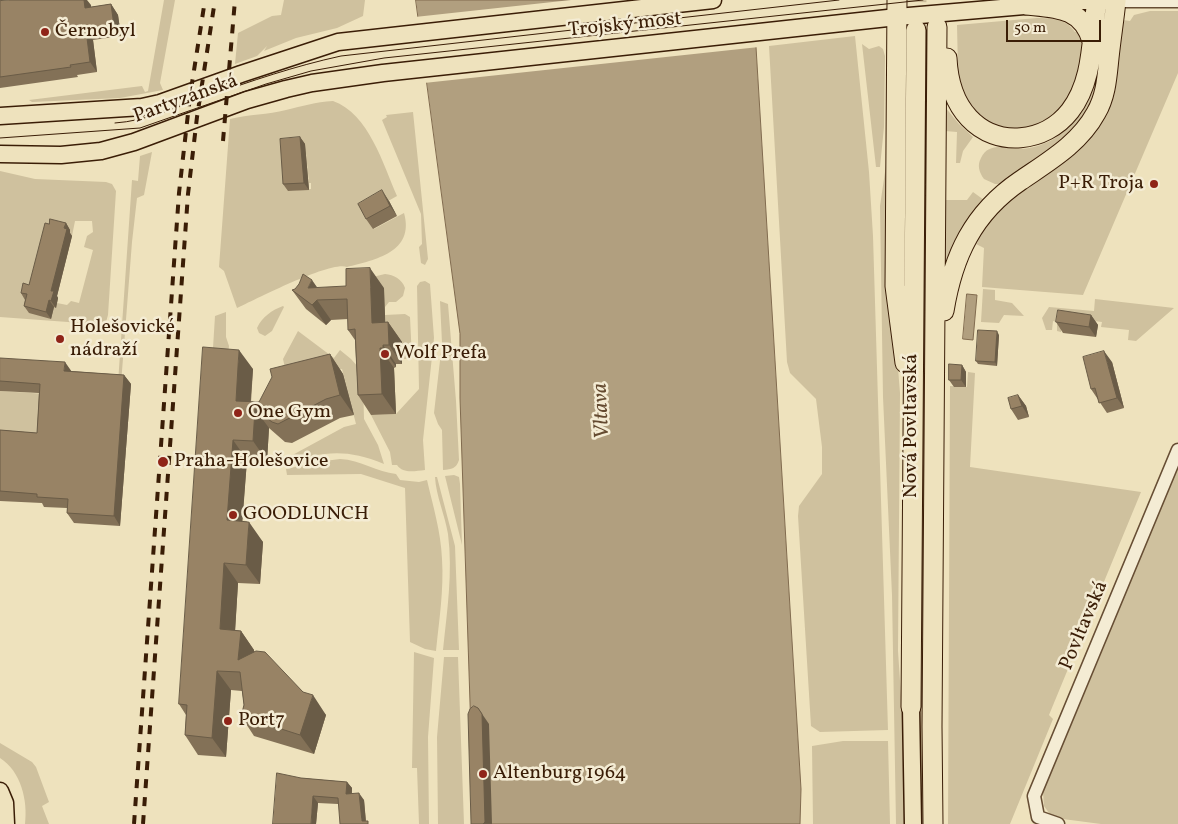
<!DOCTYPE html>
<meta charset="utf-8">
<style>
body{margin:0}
#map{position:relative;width:1178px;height:824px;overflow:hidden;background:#eee2bd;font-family:Vollkorn,serif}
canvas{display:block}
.scale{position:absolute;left:1006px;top:20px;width:95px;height:22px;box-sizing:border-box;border:2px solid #3a1d06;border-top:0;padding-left:6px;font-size:15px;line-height:18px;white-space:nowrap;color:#3a1d06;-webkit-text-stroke:4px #f4ecd4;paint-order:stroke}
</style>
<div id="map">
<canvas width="1178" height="824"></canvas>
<div class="scale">50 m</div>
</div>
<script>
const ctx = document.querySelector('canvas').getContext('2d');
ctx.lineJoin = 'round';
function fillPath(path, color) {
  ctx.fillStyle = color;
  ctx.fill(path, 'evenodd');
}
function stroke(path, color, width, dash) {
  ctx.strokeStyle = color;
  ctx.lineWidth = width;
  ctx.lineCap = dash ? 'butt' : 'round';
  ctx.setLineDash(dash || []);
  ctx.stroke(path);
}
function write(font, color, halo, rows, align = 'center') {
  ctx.font = font + ' Vollkorn,serif';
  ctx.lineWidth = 5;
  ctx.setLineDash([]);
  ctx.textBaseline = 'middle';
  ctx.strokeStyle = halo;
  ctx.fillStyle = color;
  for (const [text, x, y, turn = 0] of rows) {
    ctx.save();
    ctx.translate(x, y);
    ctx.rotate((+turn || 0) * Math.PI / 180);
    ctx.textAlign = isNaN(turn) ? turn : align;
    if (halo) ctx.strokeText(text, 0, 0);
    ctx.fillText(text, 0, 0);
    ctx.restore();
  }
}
fillPath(new Path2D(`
 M164,0H175L160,83L163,90L120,98L32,102L29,100L142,86L145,92L148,91Z
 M284,0H365L363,16L337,28L296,38L264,51L267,46L257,56L235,64L238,33L272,16L281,15Z
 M1150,11H1178V73L1083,295L982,287L984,248L974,243L994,215L1008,202L1068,158L1112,96L1117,73L1119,38L1123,20L1130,21L1134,15Z
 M1037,18C1051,18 1067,19 1075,32L1080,29L1085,50L1073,93L1050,123L1018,132L992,127L975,111L965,95L960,84L958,70L957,25Z
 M1101,18L1107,19C1104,49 1102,81 1089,109C1078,135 1026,167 1002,184H995L984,179C979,172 977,165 981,158C989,141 1008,149 1022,149C1033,148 1046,144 1055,138C1097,112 1097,63 1101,18Z
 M855,36L869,172L873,236L888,730L820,732L811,726L798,516L799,506L822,474V447L816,399L790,373L787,362L769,46Z
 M862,44L869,49L879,46L883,49L885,56L884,127L880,167H876Z
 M333,101C369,114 383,164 397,196L365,214L374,229L404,213C415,252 375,260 347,267C332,260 256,299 237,308L224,271L219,267L230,119C249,114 268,115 286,110C303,106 315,102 333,101ZM305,144L309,183H311V189L288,191Z
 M945,107L959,124L973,137L963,151L960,163H956L957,132L945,131Z
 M413,112L428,259L425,265L421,263L419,247L422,244L421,214L382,120L387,117L386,115Z
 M890,138L897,355L900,393L898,651L905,756L904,824H896L892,595L883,397L880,206Z
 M152,152L144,195L137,198L132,242L121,384L118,383L132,180L138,181L140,156Z
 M0,171L35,179L106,182L112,184L116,191L108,315L106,322L95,324L0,317ZM75,221H92L93,232L87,236L84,247L93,250L79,303L71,301L67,305L57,303L56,307H54L50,319L69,235L72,236Z
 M973,192L984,200L962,229L945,262L944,200H967Z
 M385,274C394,275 402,279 405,288L403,296L396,302H389L385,307L384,288L360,280Z
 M425,281L430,284L434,338L423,440L425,470C415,471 403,474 397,465H392L390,452L371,415L396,414L419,389L417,286L420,282Z
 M983,289L995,290V300L1012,303L1024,316L1004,315L999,323L981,322Z
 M1095,299L1174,308L1136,341L1128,340L1129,330L1101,327L1102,322L1062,317L1061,332L1057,331V322L1053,321L1052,330H1046L1042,318L1049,307L1094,311Z
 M440,301L448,304L456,401L459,460C456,469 452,469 443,470L442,430L438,424L434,413L442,343Z
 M283,306L284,307L272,331L265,336L259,333L257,328C262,317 272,310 283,306Z
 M226,312V337L229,346L227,365L212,364L215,316Z
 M405,314L410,317L412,359H402L401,342H386L385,315Z
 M298,331L334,358L340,350L351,359L359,368L363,381L364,419L378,445L384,464C345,448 324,452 284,463L287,458L344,427L356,424L342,369L288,382L283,359Z
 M968,372L975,373L970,467L1141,492L1049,715L1053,719L1010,824H948L950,386L967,387Z
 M0,391L47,394L44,443L0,440Z
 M340,459C361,460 377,472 396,474L400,480L419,482L427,480C433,506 441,532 442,559C444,590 439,621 436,651L425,649L410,642L405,488L361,474L287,475L286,469L317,462Z
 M1178,462V824H1101L1063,819L1054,816L1049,813L1044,806L1043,792L1101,654Z
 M924,465L925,466L926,824H920L919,684L922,467Z
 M454,475L459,477L460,484L462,545L445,476Z
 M435,477H437L455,546L459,650H443C447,611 453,573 448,534C445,515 436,496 435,477Z
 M414,652L434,658L428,737L429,824H419L417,768H412Z
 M444,657H458L464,824H438L437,737Z
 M843,741H888L890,824H813L812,746Z
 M0,743L32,762L36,767L49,802L42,806L49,824H25C28,801 21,771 0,758Z`), '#cfc19e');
const water = new Path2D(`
 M416,0H751L756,47L801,789L800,824H474L460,398V334Z
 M967,294L977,295L973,340L963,339Z`);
fillPath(water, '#b19f7f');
stroke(water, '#816b4f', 1);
fillPath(new Path2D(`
 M571,0H754L759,47L424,83L415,17Z`), '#eee2bd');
stroke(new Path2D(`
 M937,27L938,0
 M916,30L917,0`), '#cabb98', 19, [19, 9]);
const minor = new Path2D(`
 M1116,1H1178
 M1058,824L1038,817L1034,796L1178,450`);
const major = new Path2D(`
 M0,116L142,107L160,103L241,74L338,42L713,0
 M0,154L61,155L101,151L134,142L247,100L286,89L312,83L383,73L897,17L1082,1H1110
 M911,707L913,824
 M0,791L5,803L6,824`);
const highway = new Path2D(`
 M897,0L895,286L905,363
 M1026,5C1055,8 1082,7 1092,41
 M947,58C948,80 953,101 969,118C997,148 1045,143 1070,111C1094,80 1091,38 1097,1
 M944,311C953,256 973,213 1020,181C1049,161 1079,144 1096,113C1106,96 1107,77 1109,58C1111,39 1114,20 1116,1
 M911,707L916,30
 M933,824L932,726L937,27`);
stroke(minor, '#674e34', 15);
stroke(major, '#3a1d06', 19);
stroke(highway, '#3a1d06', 21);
stroke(minor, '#f4ecd4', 12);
stroke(major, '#eee2bd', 16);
stroke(highway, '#eee2bd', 19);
stroke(new Path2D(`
 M115,123C146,121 177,107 206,97C251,81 295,66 341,56L839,0
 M0,138L140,128L266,84L311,71L384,58L923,0`), '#3a1d06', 1);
stroke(new Path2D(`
 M223,141L235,0
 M134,824L179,193L190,96L205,0
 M143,824L188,194L197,117L215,0`), '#3a1d06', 4, [9, 9]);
fillPath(new Path2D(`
 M0,1L91,5V7L111,4L118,15L121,36L93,40L97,72L77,75L78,77L0,88Z
 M300,137L305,144L309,190L288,191L283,184Z
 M389,201L397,216L373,229L366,219Z
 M66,223L70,230V233L72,236L57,296L58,298L56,308L54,307L51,319L29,313L24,306L25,300L21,293L29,285L49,224Z
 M318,288H384L385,322H388L402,342V364H396V367L394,368L396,414L371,415L358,395L355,340L348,330V319L331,320L326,325L306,309L292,290Z
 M1091,315L1098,325L1096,337L1063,333L1056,322Z
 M999,335L997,366L978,364L976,361Z
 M203,347L253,369L251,402H259L330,354L343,374L354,415L340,418L292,443L285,442L269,428L267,461L247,460L242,522L263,542L260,584L238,583L235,630L241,631L254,650V651L303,692L326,715L314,754L254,736L241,716L244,705L242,691L231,690L226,757L198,755L185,735L186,715L179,704Z
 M0,358L71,371L124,375L131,384L120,526L74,523L67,513V508L44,507L42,503L0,501V430L37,433L39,393L0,391Z
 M1112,362L1124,408L1107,413L1091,389Z
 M962,365L966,372V387H954L949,380Z
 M1018,395L1026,406L1029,417L1018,420L1011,409Z
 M301,778L347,782L352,788V793L364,800L366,821L338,804L318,803L316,824Z`), '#837157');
fillPath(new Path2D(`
 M83,0H87L91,5L92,18L85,8Z
 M111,4L118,15L121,36L114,26Z
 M86,30L93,40L97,72L90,62Z
 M300,137L305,144L309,190L304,183Z
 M382,190L389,201L397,216L390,206Z
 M66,223L70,230V233L72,236L57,296L58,298L56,308L51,301V291Z
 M370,268L384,288L386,342L372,323Z
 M312,280L326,300H317L331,320L326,325L312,305L308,288Z
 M49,300L54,307L51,319L46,312Z
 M1091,315L1098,325L1096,337L1089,327Z
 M388,322L402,342V364L389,345Z
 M997,331L999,335L997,366L995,362Z
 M383,345L396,364V367L383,348Z
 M380,348L394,368L396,414L382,394Z
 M239,350L253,369L249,420L236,401Z
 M1104,351L1112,362L1124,408L1117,398Z
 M330,354L343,374L354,415L340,395Z
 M65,362L72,372L64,371Z
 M962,365L966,372V387L961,380Z
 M124,375L131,384L120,526L114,516Z
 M1018,395L1026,406L1029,417L1022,406Z
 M255,409L269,428L267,461L253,441Z
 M233,440L247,460L241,540L227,520Z
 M249,522L263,542L260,584L246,565Z
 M224,563L238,583L234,649L220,629Z
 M241,631L254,650L252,679L238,660Z
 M217,671L231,690L226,757L212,738Z
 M313,695L326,715L314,754L300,735Z
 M478,708L489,724L492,824H483Z
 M347,782L352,788L351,801L346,794Z
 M359,793L364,800L366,824L362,821Z
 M313,796L318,803L316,824H311Z`), '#6a5c47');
const building = new Path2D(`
 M9,0H84L85,8L111,4L114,26L86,30L90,62L70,65L71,67L0,77V1Z
 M300,137L304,183L283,184L280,139Z
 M382,190L390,206L366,219L358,204Z
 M50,219L66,223L64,228L67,229L51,291H54L51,301L49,300L46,312L24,306L27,294L21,293L23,283L29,285L45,223L49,224Z
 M370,268L372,323L388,322L389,345H383V348H380L382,394L358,395L355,329L348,330L347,299L317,300L312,305L292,290L295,289L299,284L303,274L312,280L308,288L346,286V269Z
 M1058,310L1091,315L1089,327L1056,322Z
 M978,330L997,331L995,362L976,361Z
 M203,347L239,350L236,401L259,402L272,377L270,369L330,354L340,395L326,399L278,424L272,422L255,409L253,441L233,440L227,520L249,522L246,565L224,563L220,629L241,631L238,660L256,651L265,652L303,692L313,695L300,735L241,716L244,705L240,672L217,671L212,738L185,735L187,705L179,704Z
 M1104,351L1117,398L1099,403L1095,388L1091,389L1083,357Z
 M0,358L65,362L64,371L124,375L114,516L67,513L68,499L37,497V494L0,491V430L37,433L40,384L0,381Z
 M949,364L962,365L961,380H949Z
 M1018,395L1022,406L1011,409L1008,398Z
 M474,706L478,708L482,714L485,822L483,824H471V822L468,714L470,709Z
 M277,773L301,778L347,782L346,794L359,793L362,821H368V824H340L338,798L313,796L311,824H273Z`);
fillPath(building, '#988365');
stroke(building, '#6a5c47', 1);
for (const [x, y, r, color] of [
 [45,32,5,"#8f2418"],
 [1154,184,5,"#8f2418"],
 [60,339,5,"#8f2418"],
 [385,354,5,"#8f2418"],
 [238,413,5,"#8f2418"],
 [163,462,6,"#8f2418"],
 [233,515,5,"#8f2418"],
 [228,721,5,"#8f2418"],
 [483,774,5,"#8f2418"]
]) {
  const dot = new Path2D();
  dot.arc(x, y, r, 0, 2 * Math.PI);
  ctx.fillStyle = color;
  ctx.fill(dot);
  stroke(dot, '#f4ecd4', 2);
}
write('20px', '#3a1d06', '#f4ecd4', [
 ["Trojský most",625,26,-6],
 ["Partyzánská",186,100,-20],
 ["Nová Povltavská",912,426,-90],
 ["Povltavská",1085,626,-67]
]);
write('20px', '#3a1d06', '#f4ecd4', [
 ["Černobyl",55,32],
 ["P+R Troja",1144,184,"right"],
 ["Holešovické",70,328],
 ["nádraží",70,351],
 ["Wolf Prefa",395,354],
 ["One Gym",248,413],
 ["Praha-Holešovice",174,462],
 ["GOODLUNCH",243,515],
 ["Port7",238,721],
 ["Altenburg 1964",493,774]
], 'left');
write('italic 21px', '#644a30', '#f4ecd4', [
 ["Vltava",603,411,-93]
]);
</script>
